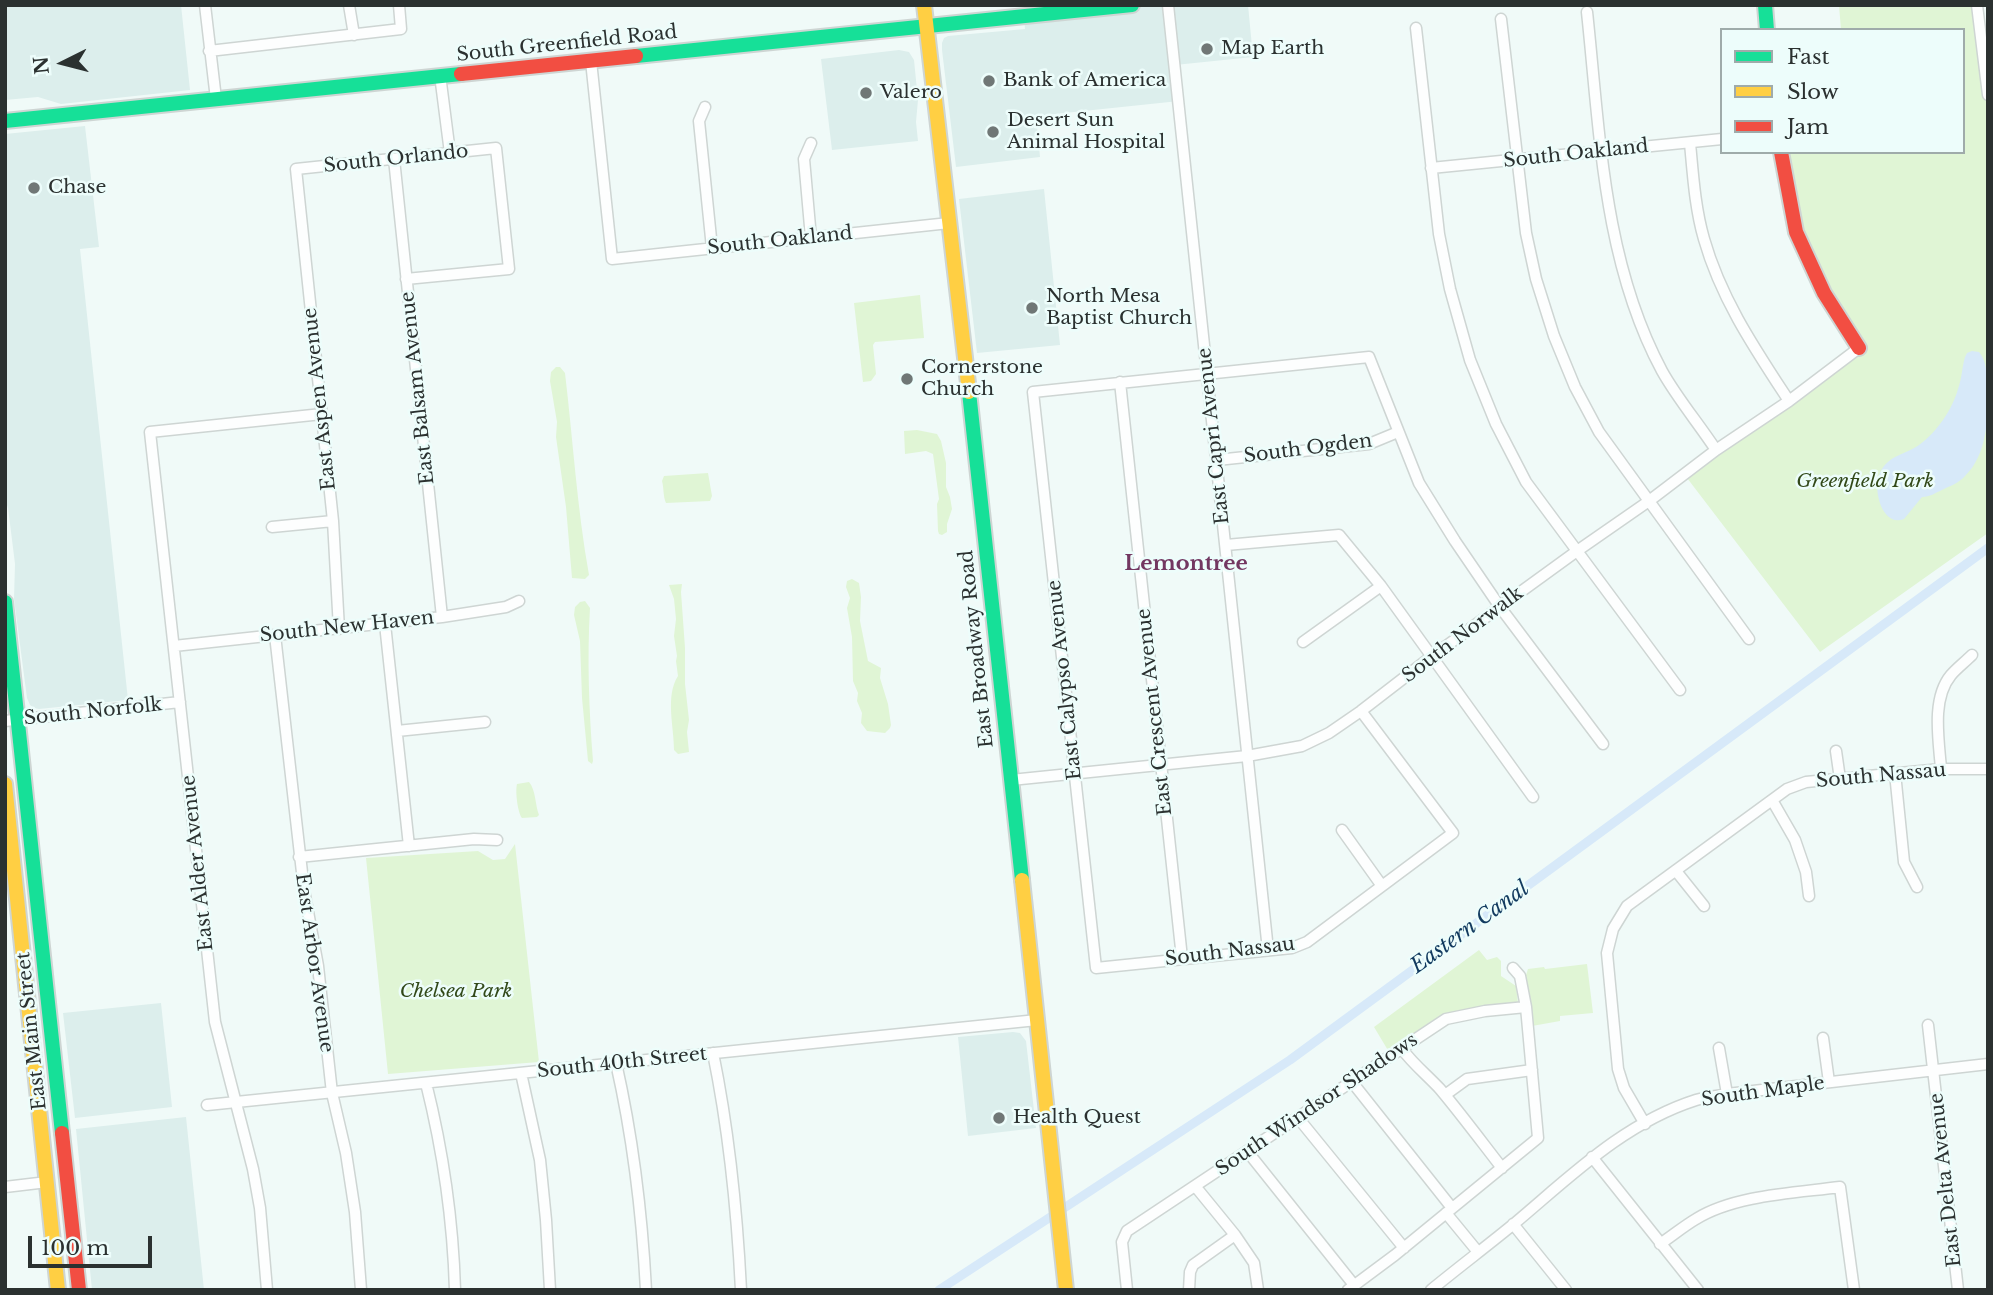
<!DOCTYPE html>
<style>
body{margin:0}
#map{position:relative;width:1993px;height:1295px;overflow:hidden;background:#f0faf8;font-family:"Libre Baskerville",serif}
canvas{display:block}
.frame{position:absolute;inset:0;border:7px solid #2b3130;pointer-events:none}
.legend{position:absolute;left:1720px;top:28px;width:245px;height:126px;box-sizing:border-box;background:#edfdfb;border:2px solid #9fabaa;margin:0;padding:9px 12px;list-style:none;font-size:21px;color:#2b3130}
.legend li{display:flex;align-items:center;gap:14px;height:35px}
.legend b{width:35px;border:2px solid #9fabaa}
.north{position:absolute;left:28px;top:28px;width:70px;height:70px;-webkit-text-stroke:5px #edfdfb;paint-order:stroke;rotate:264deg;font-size:19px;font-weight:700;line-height:28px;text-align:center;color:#2b3130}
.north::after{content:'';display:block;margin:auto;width:24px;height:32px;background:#2b3130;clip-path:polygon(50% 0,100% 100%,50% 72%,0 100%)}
.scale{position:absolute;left:28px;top:1236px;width:124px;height:32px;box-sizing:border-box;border:4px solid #2b3130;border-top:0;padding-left:9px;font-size:21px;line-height:24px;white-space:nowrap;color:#2b3130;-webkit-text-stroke:5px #edfdfb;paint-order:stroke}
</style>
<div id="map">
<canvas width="1993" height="1295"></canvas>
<div class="frame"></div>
<ul class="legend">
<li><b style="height:9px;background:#16e098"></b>Fast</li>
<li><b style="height:9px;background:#ffcf43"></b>Slow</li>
<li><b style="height:9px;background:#f24e42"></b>Jam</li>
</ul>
<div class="north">N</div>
<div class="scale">100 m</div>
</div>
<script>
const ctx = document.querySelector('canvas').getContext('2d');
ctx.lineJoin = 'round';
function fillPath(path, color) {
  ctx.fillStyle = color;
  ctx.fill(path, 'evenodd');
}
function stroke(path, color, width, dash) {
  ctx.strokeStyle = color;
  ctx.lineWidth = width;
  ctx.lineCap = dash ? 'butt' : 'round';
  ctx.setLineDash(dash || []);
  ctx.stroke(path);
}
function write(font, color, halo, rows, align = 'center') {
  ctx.font = font + ' "Libre Baskerville",serif';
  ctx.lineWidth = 5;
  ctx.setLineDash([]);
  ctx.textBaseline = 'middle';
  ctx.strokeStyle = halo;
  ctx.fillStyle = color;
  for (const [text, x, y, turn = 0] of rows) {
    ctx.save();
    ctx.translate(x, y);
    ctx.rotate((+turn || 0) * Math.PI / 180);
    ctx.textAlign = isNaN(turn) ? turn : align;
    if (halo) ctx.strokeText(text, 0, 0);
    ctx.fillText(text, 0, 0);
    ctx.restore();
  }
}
fillPath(new Path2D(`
 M5,5H181L190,90L61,104L38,97L5,100Z
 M1137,5H1248L1253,57L1175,65L1179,101L1036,116L1040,157L956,167L942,50V43L944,38L948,36L1025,29L1024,16Z
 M899,50L909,52L914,60L918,100L916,122L918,141L832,150L821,59Z
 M85,126L99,247L80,249L128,700L39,709L34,708L30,705L27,698L14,599L15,564L8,508L5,499V134Z
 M1044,189L1060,345L977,353L959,199Z
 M161,1003L172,1107L75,1118L63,1013Z
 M1013,1032L1020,1033L1026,1041L1036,1128L968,1136L958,1037Z
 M186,1117L204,1290H92L76,1129Z`), '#dceeec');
fillPath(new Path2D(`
 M1839,5H1977L1988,98V533L1820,652L1684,474L1859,348L1808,262L1781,152H1963V30H1841Z
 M920,295L924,338L875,342L873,345L876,374L871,381L863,382L854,303Z
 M556,367H560L565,373C573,440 577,508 589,575L585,579L572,578L566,507L556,437L557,422L550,381L551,372Z
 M917,430L937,434L941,441L946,463V487L950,497L952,509L947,524V532L942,535L939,534L938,531L937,504L939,499L933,454L926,451L905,454L904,431Z
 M708,473L712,496L710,501L666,503C663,497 664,488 662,481L664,476Z
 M852,579L859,583L861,597L860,621L868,661L881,668L880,678L888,704L891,725L890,728L885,733L867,731L861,723L862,713L857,701L858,693L853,681L852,637L847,608L850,598L846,587L847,581Z
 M682,584L681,592L685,648V684L689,720L687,732L689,752L678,754L674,750C674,726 665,696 678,676L676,661L677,656L674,636L676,619L674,599L669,585Z
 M585,601L590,608C587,659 589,710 593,761L592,764L588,761L582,698L580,641L574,615L575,607L580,602Z
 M529,782C536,790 535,805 539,815L537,817L522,818C518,813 515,792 517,784Z
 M515,844L539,1062L388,1074L366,858L478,851L493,860L505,859Z
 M1479,950L1487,960L1497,957L1501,961V976L1516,986L1518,1003L1460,1011L1438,1019L1389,1052L1374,1027Z
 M1587,964L1593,1013L1560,1016V1021L1532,1026L1526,975L1528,969L1544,967L1545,969Z`), '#e0f5d5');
fillPath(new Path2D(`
 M1972,351L1979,352C1987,361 1987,376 1987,388C1989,417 1987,455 1965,476C1959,483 1950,486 1942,490C1935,493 1930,497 1922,497L1904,519C1882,528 1872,488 1880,473C1888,455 1905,455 1919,445C1937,432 1952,410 1958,389C1962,378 1962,367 1965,357L1967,353Z`), '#d7e9f9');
stroke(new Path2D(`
 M939,1290L1290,1060L1988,548`), '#d7e9f9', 9);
const street = new Path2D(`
 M205,5L216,99
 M349,5L354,35
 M1168,5L1268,950
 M1977,5L1988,95
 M1587,12C1600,133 1603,261 1662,371C1677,398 1699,424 1716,450
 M1501,19L1526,233L1536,279L1554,336L1575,387L1599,432L1749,639
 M1416,28L1439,234L1450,289L1470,360L1496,424L1526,482L1680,690
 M209,51L401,29L399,5
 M591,61L612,259L949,223
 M440,75L450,153
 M705,107L699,121L712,248
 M811,143L804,159L811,238
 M1690,143C1693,175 1695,208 1704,239C1721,299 1755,349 1789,401
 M394,159L442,617
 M1431,168L1722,139
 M1120,382L1182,958
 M1217,460L1369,444L1398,432
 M272,527L333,521
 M1226,545L1339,535L1381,586L1533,797
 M385,624L409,846
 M339,629L333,521L296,169L496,148L509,269L406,279
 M275,635L304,890L318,966L332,1093L346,1153L355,1212L361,1290
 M1303,642L1381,586
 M174,646L442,617L506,607L519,601
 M1361,711L1453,833L1307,942L1292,948L1096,968L1033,392L1369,357L1419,483L1455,541L1500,607L1603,744
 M5,721L180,702
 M397,731L485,722
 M1836,751L1840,779
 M1941,769C1939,741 1931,699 1951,675C1957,668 1965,662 1972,655
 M1895,773L1904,862L1917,887
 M1011,780L1247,756L1302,746L1329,733L1361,711L1431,657L1577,551L1649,501L1716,450L1789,401L1859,348
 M1772,800L1795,840L1806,872L1809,896
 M1342,830L1382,886
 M299,857L474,839L497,840
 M1676,871L1704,906
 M1928,1025L1958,1290
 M1823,1038L1829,1082
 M1719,1048L1727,1094
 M1402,1049C1413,1064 1427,1075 1440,1089C1461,1114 1481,1141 1502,1168
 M713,1053C729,1131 737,1210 741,1290
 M616,1063C633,1138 642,1213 646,1290
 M521,1073L540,1160L546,1220L550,1290
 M1352,1082L1452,1208
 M426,1083C443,1151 453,1220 455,1290
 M1445,1095L1467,1079L1532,1070
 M207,1105L1037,1020
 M1299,1119L1404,1248
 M1645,1124L1624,1088L1618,1069L1607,953L1613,929L1627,906L1787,789L1806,782L1941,769H1988
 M1247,1151L1354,1285
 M1592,1157L1698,1290
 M1195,1186L1235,1235L1254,1263L1258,1290
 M5,1187L47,1182
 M1446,1213L1478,1252
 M1513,1224L1566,1290
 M1660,1244C1672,1236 1684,1226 1696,1219C1735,1195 1795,1193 1840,1187L1854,1290
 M267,1290L260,1208L253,1169L215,1022L150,432L322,414
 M1127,1290L1122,1242L1127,1231L1446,1019L1485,1011L1526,1007
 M1189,1290L1190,1272L1193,1265L1235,1235
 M1348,1290L1395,1255L1538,1138L1526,1007L1520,976L1513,968
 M1431,1290C1459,1267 1487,1246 1515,1223C1571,1176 1624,1123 1696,1100C1706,1097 1717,1096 1727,1094L1988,1064`);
const fast = new Path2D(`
 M1765,5L1767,30
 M636,56L1132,5
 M5,121L461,74
 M969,392L1022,880
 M5,602L62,1133`);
const slow = new Path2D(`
 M924,5L969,392
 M5,784L58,1290
 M1022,880L1066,1290`);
const jam = new Path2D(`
 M461,74L636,56
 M1781,152L1796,232L1824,293L1859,348
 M62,1133L79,1290`);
stroke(street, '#ced5d3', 13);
stroke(fast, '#ced5d3', 18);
stroke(slow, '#ced5d3', 18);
stroke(jam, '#ced5d3', 18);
stroke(street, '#fdfefe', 10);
stroke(fast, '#16e098', 14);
stroke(slow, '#ffcf43', 14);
stroke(jam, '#f24e42', 14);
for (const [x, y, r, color] of [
 [1207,49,7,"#707776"],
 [989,81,7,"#707776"],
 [866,93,7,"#707776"],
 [993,132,7,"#707776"],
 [34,188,7,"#707776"],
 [1032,308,7,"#707776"],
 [907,379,7,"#707776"],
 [999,1118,7,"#707776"]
]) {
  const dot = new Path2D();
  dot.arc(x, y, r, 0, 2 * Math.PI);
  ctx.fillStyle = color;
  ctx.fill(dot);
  stroke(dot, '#edfdfb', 2.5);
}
write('19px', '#2b3130', '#edfdfb', [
 ["South Greenfield Road",567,44,-6],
 ["South Oakland",1576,154,-6],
 ["South Orlando",396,159,-6],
 ["South Oakland",780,241,-6],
 ["East Balsam Avenue",418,388,-96],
 ["East Aspen Avenue",320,399,-96],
 ["East Capri Avenue",1214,436,-96],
 ["South Ogden",1308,449,-7],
 ["South New Haven",347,627,-6],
 ["South Norwalk",1463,635,-37],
 ["East Broadway Road",977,649,-96],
 ["East Calypso Avenue",1065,680,-96],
 ["South Norfolk",93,712,-6],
 ["East Crescent Avenue",1155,712,-96],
 ["South Nassau",1881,776,-5],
 ["East Alder Avenue",198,863,-96],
 ["South Nassau",1230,952,-7],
 ["East Arbor Avenue",314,963,82],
 ["East Main Street",32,1031,-96],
 ["South 40th Street",622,1063,-6],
 ["South Maple",1763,1092,-8],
 ["South Windsor Shadows",1317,1105,-34],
 ["East Delta Avenue",1946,1180,-96]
]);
write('19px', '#2b3130', '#edfdfb', [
 ["Map Earth",1221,49],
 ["Bank of America",1003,81],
 ["Valero",880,93],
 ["Desert Sun",1007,121],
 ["Animal Hospital",1007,143],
 ["Chase",48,188],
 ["North Mesa",1046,297],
 ["Baptist Church",1046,319],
 ["Cornerstone",921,368],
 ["Church",921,390],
 ["Health Quest",1013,1118]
], 'left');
write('italic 19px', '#324919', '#edfdfb', [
 ["Greenfield Park",1865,482],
 ["Chelsea Park",456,992]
]);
write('bold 21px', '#733761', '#edfdfb', [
 ["Lemontree",1186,564]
]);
write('italic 21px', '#123a5f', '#edfdfb', [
 ["Eastern Canal",1470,928,-36]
]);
</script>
